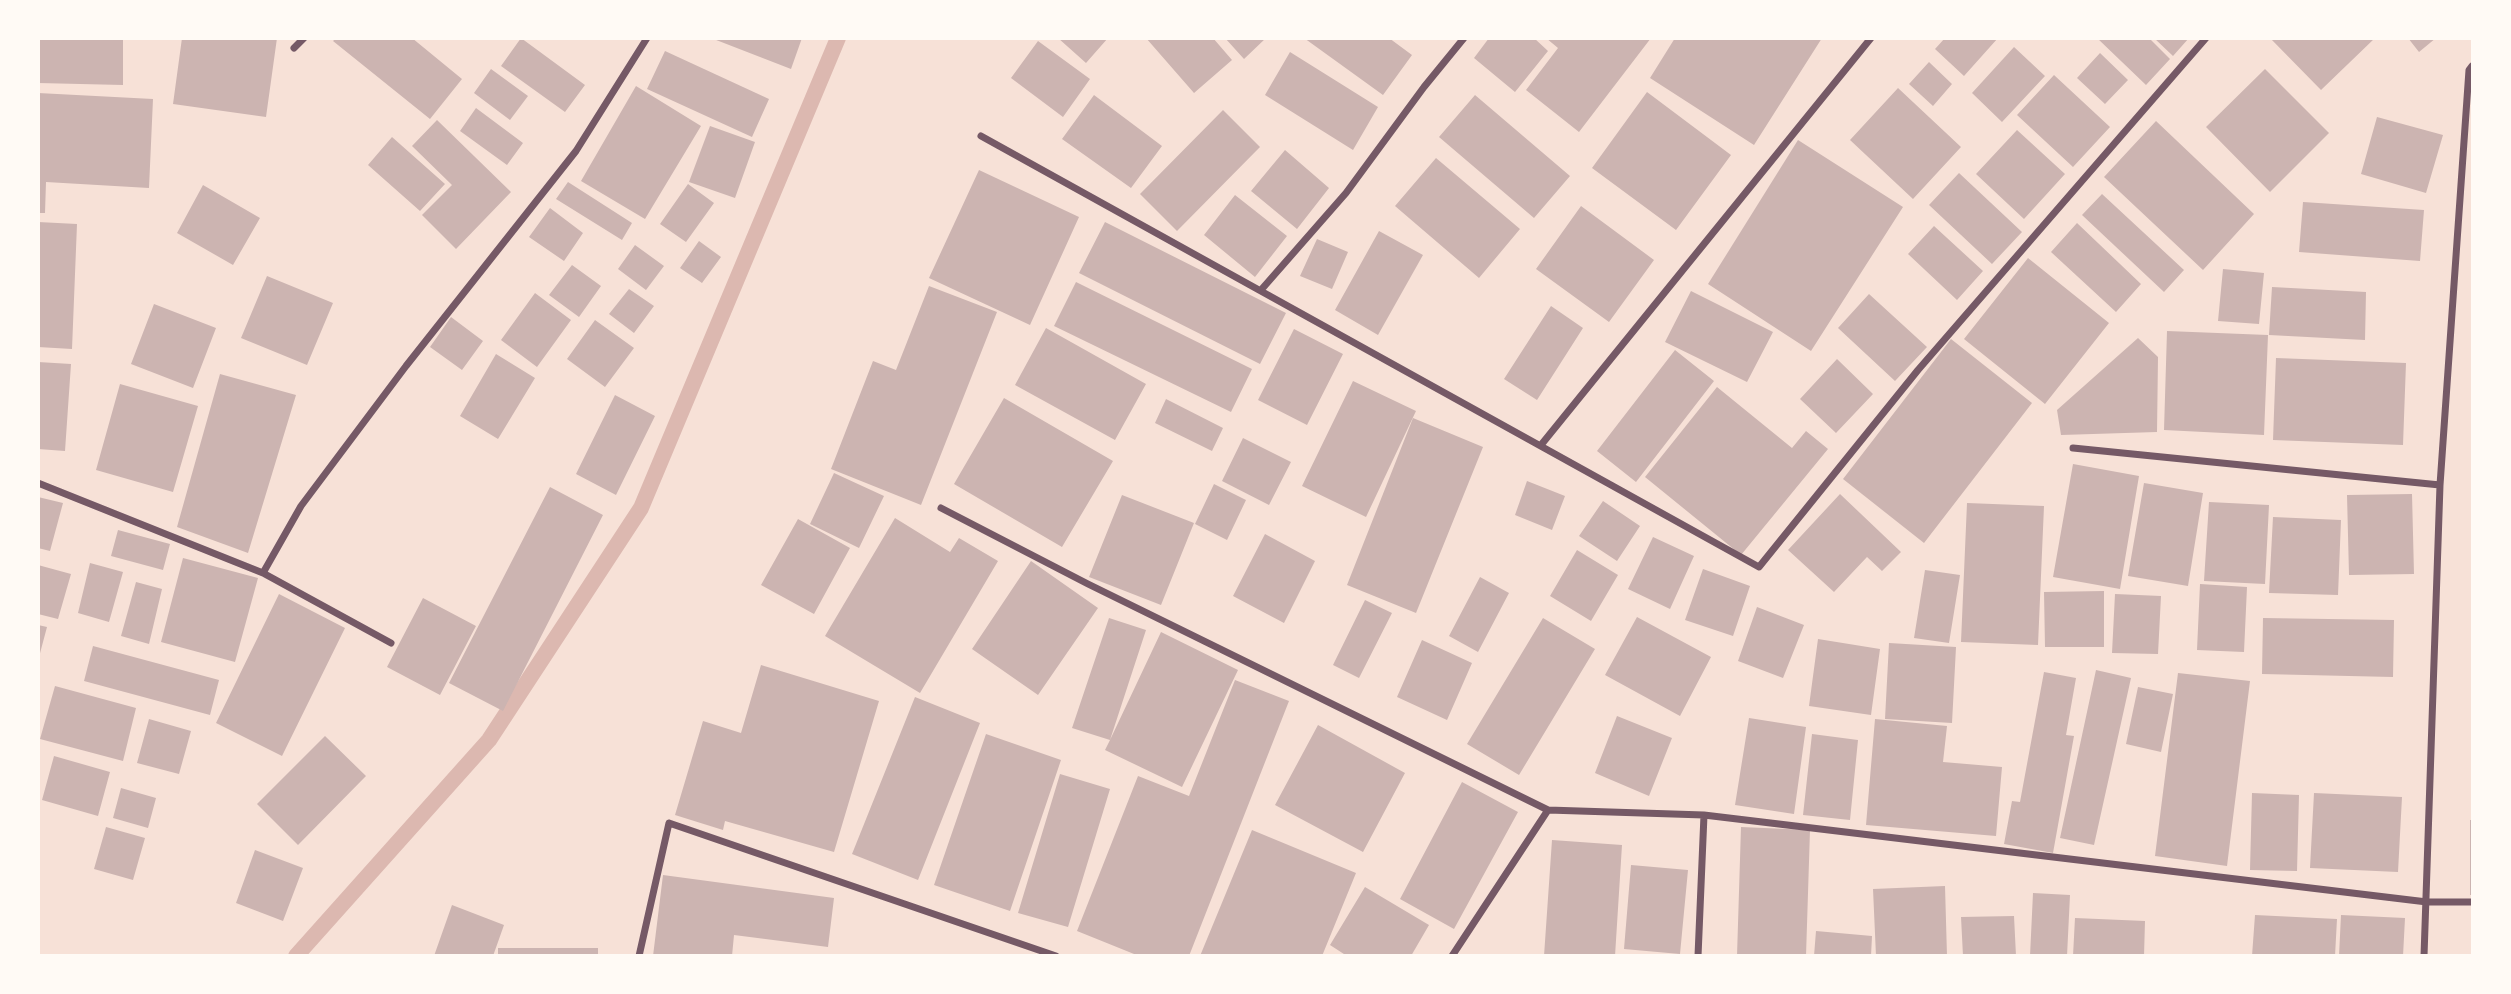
<!DOCTYPE html>
<style>
body{margin:0}
#map{position:relative;width:2511px;height:994px;overflow:hidden;background:#f7e1d7;font-family:Cabin,sans-serif}
canvas{display:block}
.frame{position:absolute;inset:0;border:40px solid #fffaf5;pointer-events:none}
</style>
<div id="map">
<canvas width="2511" height="994"></canvas>
<div class="frame"></div>
</div>
<script>
const ctx = document.querySelector('canvas').getContext('2d');
ctx.lineJoin = 'round';
function stroke(path, color, width, dash) {
  ctx.strokeStyle = color;
  ctx.lineWidth = width;
  ctx.lineCap = dash ? 'butt' : 'round';
  ctx.setLineDash(dash || []);
  ctx.stroke(path);
}
function fillPath(path, color) {
  ctx.fillStyle = color;
  ctx.fill(path, 'evenodd');
}
stroke(new Path2D(`
 M296,956L489,740L641,508L838,38`), '#dcb8b0', 16);
fillPath(new Path2D(`
 M38,38H123V85L38,83Z
 M182,38H277L266,117L173,104Z
 M336,38H412L462,79L430,119L333,41Z
 M521,38L585,85L565,112L501,66Z
 M711,38H802L791,69Z
 M1058,38H1108L1086,63Z
 M1146,38H1213L1232,60L1194,93Z
 M1225,38H1266L1244,59Z
 M1304,38H1389L1412,55L1383,95Z
 M1489,38H1534L1548,51L1515,92L1474,58Z
 M1546,38H1651L1579,132L1526,90L1558,48Z
 M1675,38H1822L1754,145L1650,78Z
 M1945,38H1998L1964,76L1935,49Z
 M2097,38H2149L2170,59L2146,85Z
 M2154,38H2189L2173,56Z
 M2270,38H2375L2321,90Z
 M2408,38H2436L2419,52Z
 M1038,41L1090,79L1063,117L1011,78Z
 M2014,47L2045,76L2002,122L1972,93Z
 M665,51L769,99L752,137L647,89Z
 M1290,52L1378,107L1353,150L1265,95Z
 M2100,53L2128,80L2105,104L2077,78Z
 M1929,62L1952,84L1933,106L1909,84Z
 M491,69L528,96L510,120L474,93Z
 M2265,69L2329,133L2270,192L2206,127Z
 M2054,75L2110,127L2073,167L2017,115Z
 M636,86L701,126L645,219L581,181Z
 M1898,88L1961,147L1913,199L1850,140Z
 M1647,92L1731,155L1676,230L1592,168Z
 M38,93L153,99L149,188L46,182L45,213H38Z
 M1094,95L1162,146L1131,188L1062,139Z
 M1475,95L1570,176L1534,218L1439,137Z
 M476,108L523,143L507,165L460,131Z
 M1223,110L1260,147L1177,231L1140,194Z
 M2377,117L2443,135L2426,193L2361,174Z
 M437,120L511,192L456,249L422,215L452,185L412,146Z
 M2156,121L2254,214L2203,270L2104,177Z
 M710,126L755,142L735,198L689,182Z
 M2017,130L2065,174L2024,219L1976,174Z
 M392,137L445,184L420,211L368,165Z
 M1798,140L1903,207L1811,351L1708,284Z
 M1285,150L1329,188L1297,229L1251,191Z
 M1436,158L1520,229L1479,278L1395,206Z
 M979,170L1079,217L1030,325L929,278Z
 M1959,173L2022,232L1992,264L1929,205Z
 M568,182L632,223L622,240L556,199Z
 M688,184L714,203L686,242L660,224Z
 M203,185L260,218L233,265L177,233Z
 M2102,194L2184,270L2164,292L2082,215Z
 M1235,195L1287,236L1255,277L1204,235Z
 M2303,202L2424,210L2420,261L2299,252Z
 M1581,206L1654,260L1609,322L1536,269Z
 M550,208L583,233L564,261L529,237Z
 M38,222L77,224L72,349L38,347Z
 M1105,222L1286,313L1260,364L1079,273Z
 M2077,223L2141,284L2116,312L2051,252Z
 M1934,226L1983,271L1957,300L1908,254Z
 M1379,231L1423,255L1378,335L1335,310Z
 M1317,239L1348,252L1332,289L1300,276Z
 M699,241L721,257L702,283L680,268Z
 M635,245L664,266L646,290L618,269Z
 M2028,258L2109,323L2045,404L1964,339Z
 M572,265L601,286L579,317L549,295Z
 M2223,269L2264,273L2259,324L2218,321Z
 M267,276L333,303L307,365L241,338Z
 M1076,282L1252,369L1231,412L1054,326Z
 M929,286L997,312L921,505L831,469L873,361L896,370Z
 M2272,287L2366,292L2365,340L2269,335Z
 M629,289L654,306L634,333L609,314Z
 M1691,291L1773,332L1747,382L1665,342Z
 M535,293L571,320L537,367L501,340Z
 M1869,294L1927,347L1895,381L1838,328Z
 M154,304L216,328L193,388L131,364Z
 M1551,306L1583,328L1537,400L1504,379Z
 M451,317L483,341L462,370L430,347Z
 M595,320L634,348L605,387L567,359Z
 M1046,328L1146,384L1115,440L1015,385Z
 M1294,329L1343,354L1307,425L1258,400Z
 M2167,331L2268,335L2264,435L2164,430Z
 M2138,338L2158,357L2157,432L2061,435L2057,410Z
 M1951,339L2032,403L1924,543L1843,479Z
 M1675,350L1714,381L1636,482L1597,451Z
 M496,354L535,378L498,439L460,416Z
 M2276,358L2406,363L2403,445L2273,440Z
 M1837,359L1873,394L1836,433L1800,399Z
 M38,362L71,364L65,451L38,449Z
 M220,374L296,395L248,553L177,527Z
 M1353,381L1416,411L1366,517L1302,486Z
 M120,384L198,406L173,492L96,470Z
 M1717,387L1792,448L1806,431L1828,449L1741,555L1645,477Z
 M615,395L655,416L616,495L576,474Z
 M1004,398L1113,461L1062,547L954,484Z
 M1166,399L1223,428L1212,451L1155,423Z
 M1413,418L1483,447L1416,613L1347,585Z
 M1243,438L1291,462L1269,505L1222,481Z
 M2073,464L2139,476L2120,589L2053,577Z
 M834,473L884,496L859,548L810,524Z
 M1527,481L1565,496L1552,530L1515,515Z
 M2144,483L2203,493L2188,586L2128,576Z
 M1214,484L1246,500L1227,540L1195,524Z
 M550,487L603,515L503,711L449,683Z
 M1840,494L1901,552L1882,571L1867,557L1834,592L1788,550Z
 M2412,494L2414,574L2349,575L2347,495Z
 M1122,495L1194,523L1161,605L1089,577Z
 M38,497L63,503L50,551L38,548Z
 M1603,501L1640,526L1617,561L1579,536Z
 M2209,502L2269,505L2265,584L2204,581Z
 M1967,503L2044,506L2038,645L1961,642Z
 M2273,517L2341,520L2338,595L2269,593Z
 M895,518L950,552L959,538L998,561L920,693L825,636Z
 M798,519L850,548L814,614L761,585Z
 M118,530L170,544L163,570L111,556Z
 M1265,534L1315,561L1284,623L1233,596Z
 M1653,537L1694,556L1670,609L1628,589Z
 M1577,550L1618,575L1591,621L1550,596Z
 M183,558L258,578L235,662L161,642Z
 M1031,561L1098,608L1038,695L972,649Z
 M90,563L123,572L109,622L78,613Z
 M38,565L71,574L58,619L38,614Z
 M1703,569L1750,586L1733,636L1685,620Z
 M1925,570L1960,575L1949,643L1914,638Z
 M1480,577L1509,593L1478,652L1449,636Z
 M136,582L162,589L149,644L121,636Z
 M2200,584L2247,587L2244,652L2197,650Z
 M2104,591V647H2045L2044,592Z
 M279,594L345,628L282,756L216,723Z
 M2115,594L2161,596L2158,654L2112,653Z
 M423,598L476,626L440,695L387,667Z
 M1365,600L1392,613L1359,678L1333,665Z
 M1757,607L1804,625L1783,678L1738,661Z
 M1637,617L1711,657L1680,716L1605,675Z
 M1109,618L1146,630L1110,740L1161,632L1238,670L1182,787L1105,750L1110,740L1072,728Z
 M1543,618L1595,649L1519,775L1467,744Z
 M2263,618L2394,620L2393,677L2262,674Z
 M38,625L47,627L39,657L38,656Z
 M1818,639L1880,649L1871,715L1809,706Z
 M1422,640L1472,663L1447,720L1397,697Z
 M1889,643L1956,647L1952,723L1885,719Z
 M93,646L219,680L210,715L84,681Z
 M761,665L879,701L834,852L725,821L723,830L675,815L703,721L741,733Z
 M2096,670L2131,678L2094,845L2060,838Z
 M2044,672L2076,678L2066,735L2074,736L2053,853L2004,844L2012,801L2020,802Z
 M2178,673L2250,681L2227,866L2155,856Z
 M1235,680L1289,701L1189,956H1139L1077,931L1138,776L1189,796Z
 M55,686L136,708L123,761L40,739Z
 M2138,687L2173,694L2161,752L2126,744Z
 M915,697L980,723L918,880L852,854Z
 M1617,716L1672,738L1649,796L1595,773Z
 M1749,718L1806,727L1794,814L1735,805Z
 M149,719L191,731L179,774L137,763Z
 M1875,719L1947,726L1943,762L2002,767L1996,836L1866,825Z
 M1318,725L1405,773L1363,852L1275,805Z
 M986,734L1061,760L1010,911L934,885Z
 M1812,734L1858,740L1850,820L1803,815Z
 M325,736L366,776L298,845L257,804Z
 M54,756L110,772L98,816L42,800Z
 M1060,774L1110,789L1068,927L1018,913Z
 M1462,782L1518,812L1454,929L1400,899Z
 M121,788L156,798L148,828L113,818Z
 M2252,793L2299,795L2297,871L2250,870Z
 M2314,793L2402,797L2398,872L2310,868Z
 M2470,820H2472V895H2470Z
 M106,827L145,838L133,880L94,869Z
 M1741,827L1810,830L1806,956H1737Z
 M1252,830L1356,873L1322,956H1200Z
 M1552,840L1622,845L1615,956H1544Z
 M255,850L303,868L283,921L236,903Z
 M1631,865L1688,870L1680,954L1624,949Z
 M663,875L834,898L828,947L734,935L732,956H653Z
 M1945,886L1947,956H1876L1873,889Z
 M1365,887L1429,925L1411,956H1347L1330,945Z
 M2033,893L2070,895L2067,956H2030Z
 M452,905L504,925L493,956H434Z
 M2255,915L2337,919L2335,956H2252Z
 M2341,915L2405,918L2403,956H2339Z
 M2014,916L2016,956H1963L1961,917Z
 M2075,918L2145,921L2144,956H2073Z
 M1816,931L1872,936L1871,956H1814Z
 M498,948H598V956H498Z`), '#ccb4b1');
stroke(new Path2D(`
 M294,48L304,38
 M981,136L1759,567L1918,370L2206,38
 M1261,290L1346,193L1424,87L1464,38
 M1541,445L1871,38
 M2073,448L2440,485
 M38,483L263,573
 M941,508L1088,584L1548,810L1704,815L2427,902H2472
 M391,643L263,573L301,506L406,366L576,151L647,38
 M639,956L669,823L1056,956
 M1452,956L1548,810
 M1698,956L1704,815
 M2424,956L2440,485L2469,70L2472,66`), '#755966', 7);
</script>
